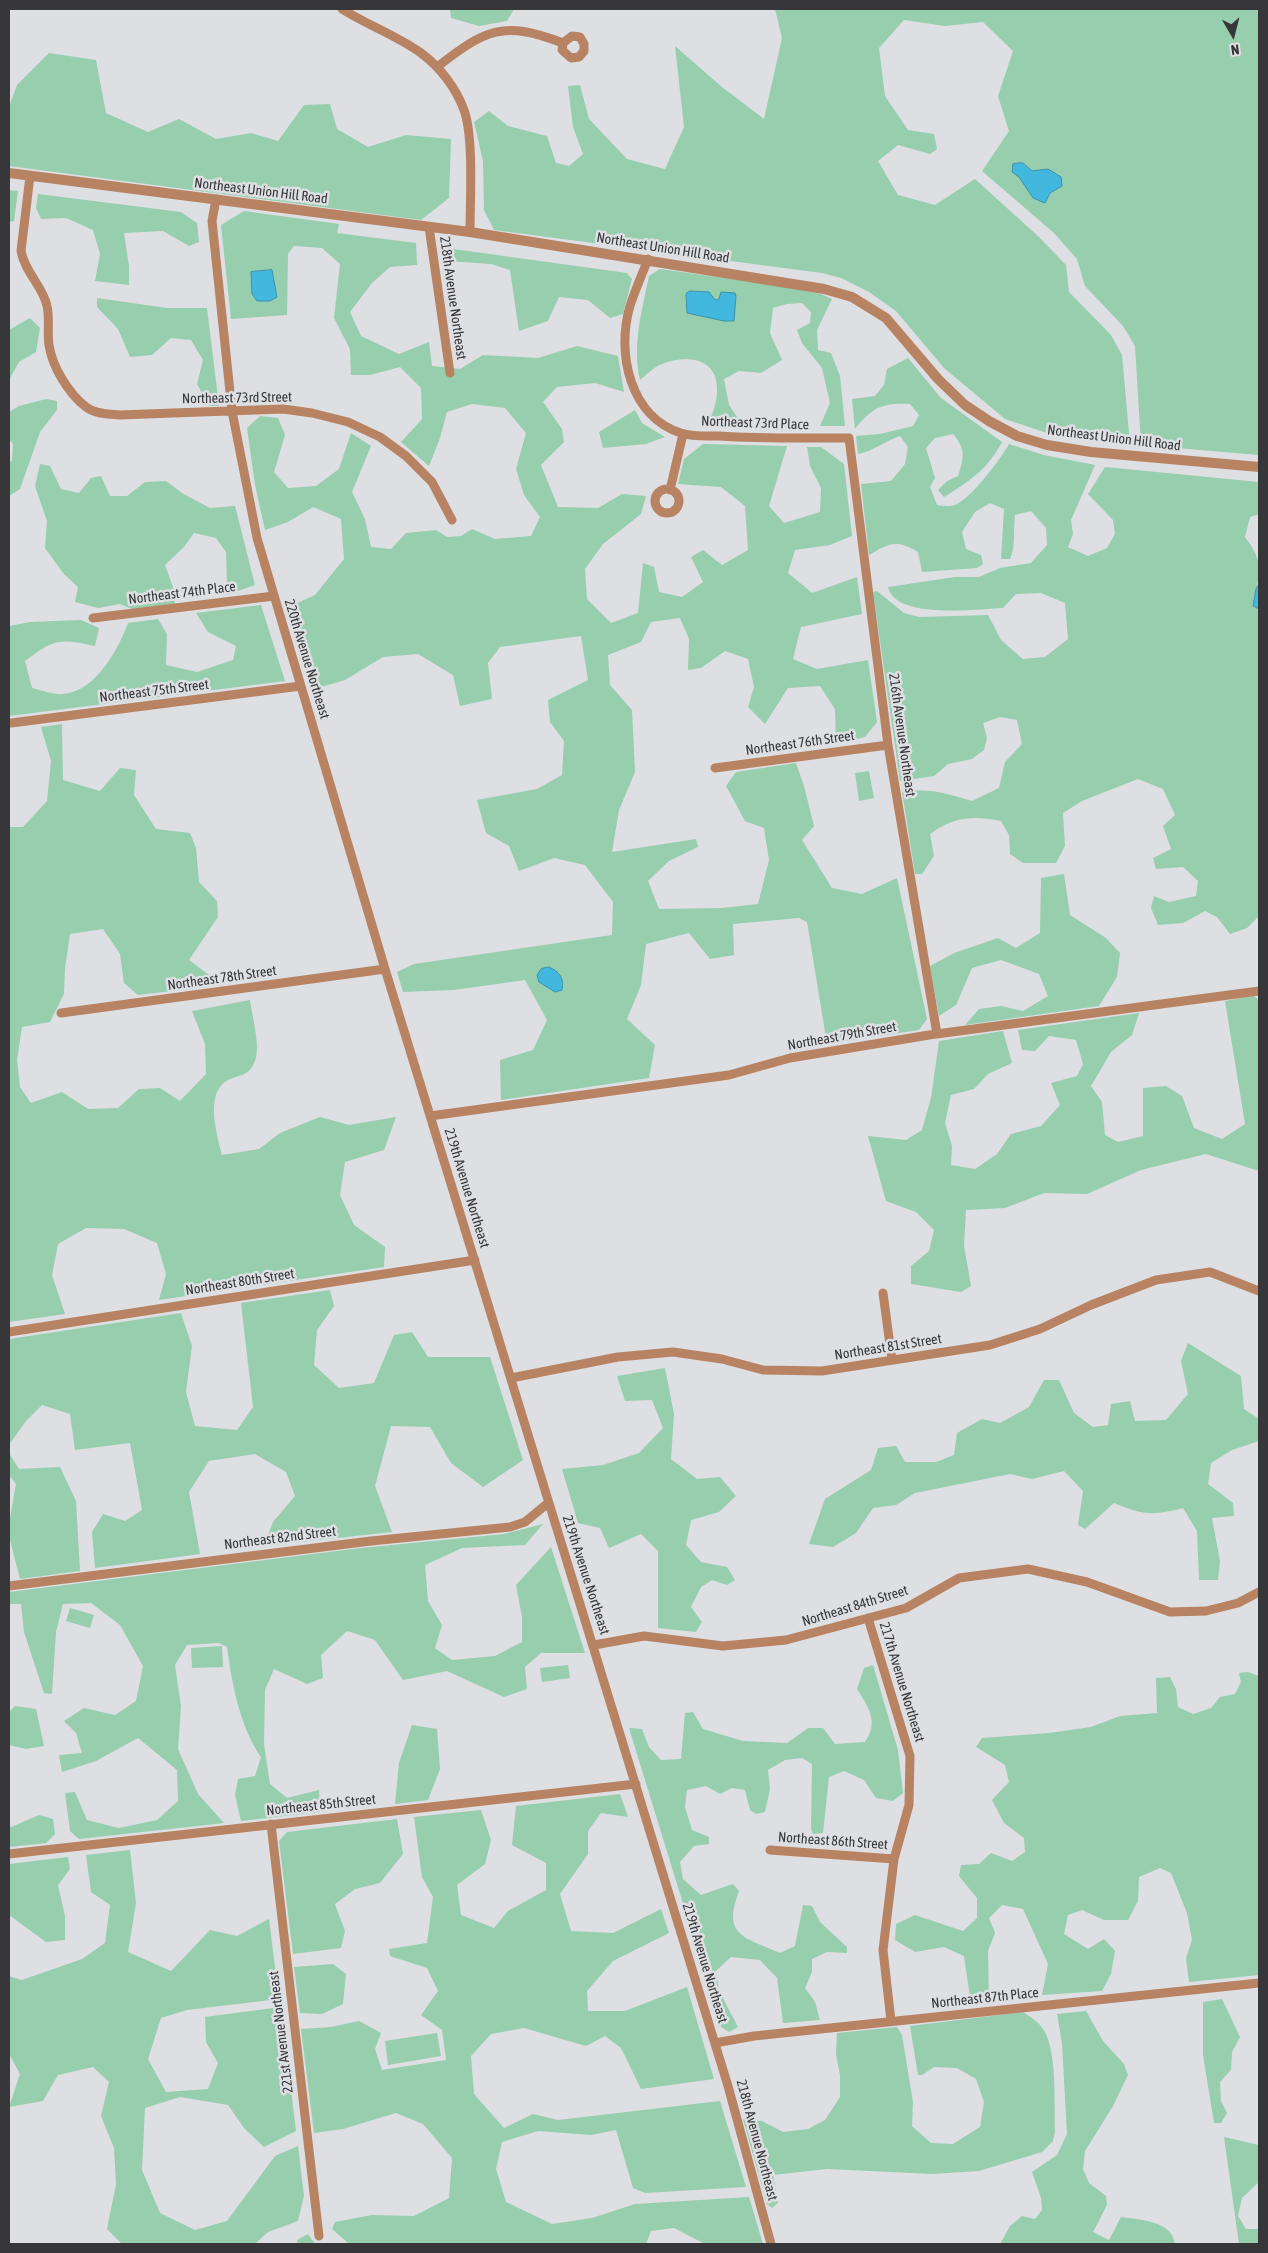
<!DOCTYPE html>
<style>
body{margin:0}
#map{position:relative;width:1268px;height:2253px;overflow:hidden;background:#dddfe3;font-family:"Asap Condensed",sans-serif}
canvas{display:block}
.frame{position:absolute;inset:0;border:10px solid #373739;pointer-events:none}
.north{position:absolute;left:1208px;top:10px;width:50px;height:50px;-webkit-text-stroke:4px #dddfe3;paint-order:stroke;rotate:172deg;font-size:14px;font-weight:700;line-height:20px;text-align:center;color:#373739}
.north::after{content:'';display:block;margin:auto;width:18px;height:22px;background:#373739;clip-path:polygon(50% 0,100% 100%,50% 72%,0 100%)}
</style>
<div id="map">
<canvas width="1268" height="2253"></canvas>
<div class="frame"></div>
<div class="north">N</div>
</div>
<script>
const ctx = document.querySelector('canvas').getContext('2d');
ctx.lineJoin = 'round';
function fillPath(path, color) {
  ctx.fillStyle = color;
  ctx.fill(path, 'evenodd');
}
function stroke(path, color, width, dash) {
  ctx.strokeStyle = color;
  ctx.lineWidth = width;
  ctx.lineCap = dash ? 'butt' : 'round';
  ctx.setLineDash(dash || []);
  ctx.stroke(path);
}
function write(font, color, halo, rows, align = 'center') {
  ctx.font = font + ' "Asap Condensed",sans-serif';
  ctx.lineWidth = 5;
  ctx.setLineDash([]);
  ctx.textBaseline = 'middle';
  ctx.strokeStyle = halo;
  ctx.fillStyle = color;
  for (const [text, x, y, turn = 0] of rows) {
    ctx.save();
    ctx.translate(x, y);
    ctx.rotate((+turn || 0) * Math.PI / 180);
    ctx.textAlign = isNaN(turn) ? turn : align;
    if (halo) ctx.strokeText(text, 0, 0);
    ctx.fillText(text, 0, 0);
    ctx.restore();
  }
}
fillPath(new Path2D(`
 M450,9H514L507,21L479,26L451,18Z
 M775,9H1259V455L1141,445L1135,346L1123,326L1085,286L1077,259L1054,233L982,171L1009,131L998,96L1013,51L983,22L945,26L904,20L879,48L885,96L908,130L934,134L937,149L930,154L898,145L878,161L898,195L935,205L975,179L1039,237L1066,265L1069,292L1111,335L1122,355L1130,444L1053,435L1005,419L944,368L896,311L869,292L841,278L822,273L494,230L484,210L483,161L474,122L489,111L508,126L547,136L556,163L569,166L583,154L573,127L568,86L580,85L589,119L627,159L665,169L684,127L675,46L722,87L764,119L782,38Z
 M49,53L96,60L106,113L148,132L179,119L216,139L251,133L278,141L304,105L330,104L337,129L368,147L406,135L451,139L449,198L421,220L9,166V107L17,85Z
 M9,190L18,191L14,221L9,222Z
 M38,194L181,212L197,223L199,242L189,246L163,231L124,233L129,266V285L95,281L100,254L93,230L66,218L41,219L36,208Z
 M244,211L339,224L337,233L416,243L417,265L390,267L372,283L350,312L361,336L399,354L429,342L432,366L460,369L483,355L538,358L577,346L618,356L624,392L595,383L557,387L543,402L562,429L564,442L541,465L558,507L598,508L622,494L646,496L641,514L603,544L585,569L587,599L611,623L638,613L643,563L654,567L659,592L682,597L703,582L691,557L703,550L722,565L748,550L745,506L721,487L678,484L684,459L703,444L787,446L769,506L784,523L820,512L821,488L810,466L807,447H821L844,464L852,536L830,545L795,550L788,573L812,593L857,577L862,614L801,627L793,659L817,669L868,660L877,722L865,737L836,744L835,709L820,686L788,688L765,724L748,707L754,687L748,659L725,651L701,668L688,670L689,639L680,618L651,622L641,642L608,655L610,685L632,710L635,772L619,810L612,852L696,839L698,847L669,861L648,881L659,909L722,908L758,904L769,860L764,828L745,821L726,786L736,772L796,763L804,786L814,826L802,840L832,888L862,894L897,878L927,1019L919,1030L827,1044L807,922L799,918L733,924L734,955L710,959L689,933L646,944L641,985L627,1019L655,1045L649,1078L501,1100L500,1060L533,1050L547,1020L525,980L454,990L403,992L397,972L414,964L612,935L613,902L585,865L554,858L519,871L509,846L486,833L477,800L537,789L562,775L564,741L550,722L548,700L588,680L581,636L500,647L488,663L492,699L460,706L453,675L418,654L383,657L345,680L311,690L286,608L315,595L344,559L341,519L313,507L288,522L265,530L255,485L247,428L260,416L278,418L285,435L274,472L288,488L316,486L339,469L351,433L371,446L352,492L365,519L371,547L391,549L406,533L436,530L447,537L461,536L472,529L495,539L531,536L540,517L524,495L516,469L526,433L505,408L472,404L447,412L440,438L429,466L401,442L422,419L421,388L400,367L370,375H351L350,349L334,318L340,264L322,248L294,246L288,254L287,315L231,319L221,225Z
 M446,248L627,273L632,279L623,314L610,318L588,300L559,297L548,321L519,331L510,270L491,264L447,261Z
 M660,269L775,285L821,294L832,299L817,330L818,350L831,353L840,376L845,426H820L830,403L822,368L802,343L797,330L810,323L811,312L802,303L787,304L773,308L770,333L782,360L761,373L739,371L724,379L729,405L744,427H708C711,416 718,401 717,389C717,357 686,355 662,364C654,367 646,375 640,380C632,345 642,310 649,276Z
 M97,298L167,308H207L219,406H209L197,384L203,360L191,340L171,338L152,355L130,357L118,329L97,307Z
 M30,318L40,328L36,352L19,362L9,380V330Z
 M908,358L941,398L1002,442C987,470 971,480 944,497L938,490L947,481L958,476C964,458 966,449 953,434L935,438L926,448L935,478L930,487L937,505C944,506 951,507 957,504C974,495 999,461 1009,444L1044,455L1095,465L1071,520L1073,534L1068,547L1088,556L1107,548L1115,534L1113,520L1088,494L1105,467L1259,482V514L1250,517L1245,537C1267,566 1258,574 1253,606L1259,609V916L1247,928L1230,934L1217,917L1205,911L1183,923L1158,925L1151,908L1154,896L1169,902L1196,896L1198,881L1183,867L1156,869L1153,858L1171,849L1163,826L1175,815L1163,789L1138,779L1082,801L1063,813L1065,846L1056,863H1023L1010,854L1009,835L1001,821C973,815 953,817 930,834L934,856L922,874H915L902,792C932,788 944,793 972,801L999,788L1005,762L1022,744L1017,720L1000,717L983,723L987,738L984,750L972,759L948,764L934,776L900,781L873,592L877,591L904,613L919,617L988,615L1001,640L1023,659L1045,657L1068,639L1065,603L1041,593L1016,594L1003,608C978,609 895,620 888,587L955,577H979L1000,568L1031,563L1047,545L1046,528L1031,511L1015,515C1013,530 1016,546 1010,559H1001L1004,509L990,503L975,512L962,532L966,549L981,555L983,564L977,568L922,572L918,552C897,539 889,543 869,555L861,484L891,481L905,464L908,447L900,436C885,441 874,451 858,454L856,436L880,434L913,426L919,415L910,404C882,403 873,407 855,429L852,399L875,396L884,385L887,369Z
 M46,399L57,401V410L40,432L20,489L9,496V463L12,460L13,444L9,439V412L19,406Z
 M635,410L642,423L665,437L646,444L603,448L599,432Z
 M40,464L50,466L61,489L79,493L91,478L101,476L110,496H127L145,482L166,481L182,493L210,508L235,506L255,585L238,591L227,583L226,552L216,538L194,533L184,547L165,565L173,587L175,604L132,609L120,604L98,608L75,602L78,587L63,573L45,548L47,521L35,486Z
 M261,605L285,681L9,716V626L30,622L81,620L99,628L95,646C59,638 54,639 25,661L32,688C41,690 54,695 63,694C96,691 118,650 128,623L158,619L167,634L166,665L197,672L233,660L236,646L208,632L196,613Z
 M62,724L63,780L100,791L120,768L136,770L134,795L156,829L190,833L196,848L199,882L217,901L218,917L189,960L209,975L205,987L138,995L124,983L120,954L103,929L70,934L65,968L64,994L50,1022L22,1027L17,1060L20,1087L31,1103L62,1092L88,1109L118,1108L139,1089L160,1088L180,1101L206,1074L205,1044L192,1011L250,1000C252,1016 261,1047 255,1061C248,1078 239,1074 228,1080C204,1092 217,1136 222,1155L259,1149L280,1133L320,1117L349,1125L396,1117L384,1150L345,1162L340,1195L354,1225L385,1247L384,1267L159,1300L166,1274L157,1243L124,1229L86,1228L58,1244L52,1275L65,1314L9,1322V827H23L47,801L51,761L41,727Z
 M869,771L874,798L859,801L855,773Z
 M1064,874L1070,915L1106,938L1120,953L1117,977L1099,1006L965,1025L979,1009L1001,1006L1023,1011L1048,996L1039,974L1001,960L972,968L956,1005L939,1016L930,966L954,953L998,938L1016,948L1040,933L1041,878Z
 M1254,996L1259,1000V1171L1206,1154L1141,1170L1087,1194L1044,1193L1005,1208L966,1210L964,1246L971,1286L961,1292L911,1284V1266L929,1251L934,1230L916,1212L886,1201L868,1136L906,1140L922,1130L931,1098L939,1041L1003,1031L1012,1063L988,1074L974,1089L951,1095L945,1123L952,1146L951,1165L975,1169L997,1154L1011,1134L1041,1126L1060,1105L1051,1083L1077,1076L1083,1064L1076,1040L1049,1036L1035,1051L1022,1050L1018,1030L1139,1013L1132,1035L1111,1052L1091,1086L1102,1102L1105,1135L1118,1142L1143,1136V1088L1166,1086L1182,1096L1194,1128L1222,1139L1245,1124L1225,1001Z
 M330,1290L334,1306L317,1330L314,1365L339,1388L374,1383L394,1335L412,1332L428,1357H490L523,1460L483,1487L451,1463L430,1427L391,1426L375,1486L392,1532L264,1546L273,1522L295,1496L286,1472L255,1454L209,1461L189,1492L200,1554L95,1568L92,1532L103,1514L125,1521L142,1510L130,1443L75,1450L70,1414L42,1405L26,1421L9,1445V1339L181,1313L192,1346L186,1392L195,1426L237,1430L253,1407L241,1303Z
 M1188,1343L1241,1376L1244,1409L1259,1419V1441L1232,1450L1211,1463L1208,1484L1233,1503L1234,1516L1212,1518L1220,1561L1218,1580H1199L1197,1531L1183,1508C1152,1516 1143,1515 1114,1503L1085,1529L1078,1525L1083,1491L1064,1471L1032,1479L1010,1474L915,1493L896,1505L873,1508L856,1533L833,1547L809,1544L825,1499L871,1470L878,1448L896,1446L905,1462H936L954,1455L957,1433L982,1419L1000,1423L1029,1407L1044,1380H1059L1074,1413L1093,1427L1108,1425L1111,1404L1130,1401L1135,1421L1166,1420L1188,1394L1181,1361Z
 M665,1368L674,1414L671,1459L697,1479L720,1477L736,1496L719,1512L691,1520L686,1545L701,1562L727,1567L735,1580L727,1585L712,1580L701,1587L691,1607L702,1622L696,1632L658,1628V1551L641,1534L609,1548L600,1528L578,1523L562,1469L603,1465L639,1453L663,1428L652,1400L625,1401L617,1376Z
 M9,1453L19,1469L60,1467L76,1501L80,1571L20,1579L9,1536V1524L16,1484L9,1475Z
 M543,1524L525,1545L462,1548L425,1565L428,1601L442,1625L435,1648L452,1660L495,1656L522,1642V1617L516,1585L551,1547L585,1653H541L525,1667L527,1689L504,1697L447,1671L403,1680L375,1640L347,1631L321,1655L323,1678L307,1684L274,1669L265,1690L264,1744L270,1784L287,1798L319,1790L320,1812L241,1821L235,1795L238,1779L255,1776L261,1757C240,1727 232,1684 227,1647L219,1643L187,1645L175,1665L181,1706L178,1749L198,1794L224,1823L79,1839L70,1831L65,1793L75,1792L87,1820L119,1828L157,1820L178,1801L177,1770L138,1738L96,1761L62,1772L59,1755L82,1753L76,1733L64,1721L84,1708L115,1715L136,1701L143,1666L120,1625L91,1603L63,1604L56,1632L52,1694L44,1693L24,1632L21,1604H9V1592L361,1548L504,1534Z
 M70,1608L94,1615L90,1628L66,1621Z
 M222,1646L223,1667L192,1668L191,1648Z
 M568,1665L570,1678L542,1682L540,1668Z
 M873,1665L898,1750L903,1793L893,1801L876,1798L864,1780L844,1771L829,1777L823,1833L813,1834L811,1829L812,1764L802,1758L785,1760L768,1770L770,1789L765,1812L756,1814L750,1810L745,1790L732,1788L720,1794L706,1786L687,1790L685,1807L692,1830L709,1837V1844L694,1846L680,1862L683,1879L701,1895L733,1884L739,1891C722,1936 744,1937 780,1953L795,1946L803,1905L812,1906L820,1922L847,1947V1953L827,1952L812,1959V1972L805,1988L815,2002L820,2020L783,2023L777,1978L760,1960L731,1957L716,1971L719,1991L738,2027L729,2032L721,2027L629,1728L642,1729L649,1747L661,1760L681,1759L685,1713L693,1712L703,1729L743,1741L787,1743L808,1728H823L835,1744L865,1742C879,1722 869,1708 857,1689L864,1668Z
 M1248,1672L1259,1676V1975L1189,1982L1186,1958L1192,1940L1187,1913L1171,1873L1160,1868L1139,1877L1138,1901L1128,1920H1104L1082,1910L1068,1915L1064,1934L1088,1949L1104,1939L1115,1951L1111,1974L1102,1991L1042,1995L1048,1964L1023,1909L1002,1905L989,1918L995,1933L988,1951L989,2002L971,2004L964,1956L944,1947L915,1952L895,1940L896,1924L915,1915L963,1931L977,1918V1898L959,1876L961,1865L979,1864L991,1853L1012,1861L1025,1852L1024,1838L1004,1823L992,1800L1009,1782L1005,1765L976,1747L982,1738L1049,1733L1091,1727L1120,1716L1157,1713L1156,1678L1170,1677L1176,1689L1178,1707L1193,1714L1211,1708L1220,1697L1235,1694L1241,1682L1239,1673Z
 M15,1706L36,1709L44,1746L26,1749L9,1745V1712Z
 M412,1725L437,1729L440,1769L428,1800L395,1804L399,1763Z
 M620,1794L628,1817L601,1813L588,1831V1854L560,1894L571,1931L613,1933L661,1909L669,1933L613,1961L587,1991L588,2011H625L687,1987L714,2079L641,2089L621,2048L605,2036L586,2046L524,2028L491,2034L471,2056L474,2094L504,2128L533,2114L558,2120L720,2101L746,2187L645,2193L633,2188L616,2130L591,2135L538,2131L502,2142L496,2169L506,2202L552,2224L592,2218L635,2204L749,2197L763,2244H705L674,2228L651,2231L646,2244H349L332,2229L335,2222L372,2215L414,2216L449,2198L452,2158L423,2124L396,2113L343,2129L314,2133L301,2029L331,2027L359,2021L381,2033L375,2049L382,2070L446,2060L442,2030L421,2015L438,1991L427,1968L390,1956L389,1949L427,1943L433,1897L422,1877L414,1817L481,1810L491,1840L485,1864L457,1885L461,1915L494,1928L508,1911L546,1890V1863L512,1845L516,1806Z
 M39,1815L53,1819L55,1834L46,1843L9,1847V1828Z
 M397,1819L403,1854L380,1883L355,1889L335,1904L345,1931L341,1948L293,1954L279,1841L287,1832Z
 M130,1850L136,1903L128,1952L171,1971L210,1930L237,1936L269,1919L279,1999L187,2010L161,2018L148,2059L166,2092L208,2089L218,2063L206,2042L205,2017L281,2007L296,2131L264,2147L244,2128L228,2105L180,2097L145,2108L142,2170L160,2213L195,2230L227,2221L275,2156L298,2146L304,2196L298,2221L268,2232L255,2244H122L107,2229L116,2184L114,2148L101,2116L109,2082L93,2067L58,2075L43,2101L9,2107L20,2074L9,2054V1976L22,1980L82,1959L105,1943L110,1905L91,1892L86,1855Z
 M68,1857L70,1869L58,1885L65,1916V1940L46,1942L9,1915V1864Z
 M333,1964L346,1974L343,2004L322,2014L300,2013L294,1967Z
 M1222,1999L1240,2037L1232,2052L1231,2070L1220,2082L1221,2101L1227,2113L1221,2123H1214L1203,2055V2002Z
 M1086,2011L1103,2041L1124,2064L1128,2075L1113,2106L1085,2151L1083,2169L1089,2183L1106,2196L1107,2205L1093,2232L1109,2240L1121,2217C1139,2220 1172,2220 1175,2244H1000L1010,2226L1022,2216L1035,2219L1042,2210L1041,2198L1032,2172L1057,2155L1067,2134L1062,2043L1057,2014Z
 M1023,2012C1032,2018 1041,2023 1046,2034C1057,2059 1054,2104 1055,2132L1053,2141L1042,2152L979,2171L932,2174L827,2169L773,2175L778,2203L772,2208L767,2204L743,2119L762,2121L783,2132L808,2129L825,2120L840,2097V2075L836,2054L837,2033L897,2027L902,2035L913,2102L912,2126L931,2143L953,2144L980,2127L984,2102L976,2079L957,2068L934,2067L922,2075H918L910,2026Z
 M437,2033L441,2056L388,2065L385,2041Z
 M1224,2137L1259,2145V2182L1242,2198L1238,2216L1246,2229H1259V2244H1239Z
 M308,2234L315,2244H298L297,2240Z`), '#97cead');
const water = new Path2D(`
 M1023,163L1032,171L1048,169L1061,177L1062,186L1050,193L1045,203L1033,198L1019,177L1012,172L1013,164Z
 M272,270L277,297L270,301H257L252,294L251,272Z
 M690,291L709,292L715,300L719,299L721,292L735,293L736,296L734,321H724L687,313L686,294Z
 M1259,584V609L1253,606L1256,589Z
 M549,967C560,972 564,978 562,990L555,992L539,982L537,975L541,969Z`);
fillPath(water, '#43b8df');
stroke(water, '#3f91ad', 1);
stroke(new Path2D(`
 M342,9C367,25 396,35 421,53C440,67 456,88 464,110C474,137 470,201 470,232
 M437,67C486,29 503,20 563,43L562,50L571,58L579,57L584,51V44L580,37L572,36L563,43
 M30,176L21,251C25,273 43,286 47,306C50,319 47,332 49,345C52,366 68,393 86,407C95,414 109,414 119,415L283,409L312,413L348,422L380,437L406,456L432,482L452,520
 M216,199L212,221L232,411L257,538L385,969L728,2086L771,2244
 M429,227L450,373
 M648,259C642,275 635,290 630,306C616,353 630,417 681,433C693,437 708,436 719,436C763,439 806,438 849,438L888,745L937,1034
 M655 501a12 12 0 1 1 24 0a12 12 0 1 1-24 0Z
 M670,490L683,434
 M93,618L274,596
 M11,723L301,686
 M715,768L888,745
 M61,1013L385,969
 M430,1116L729,1075L790,1058L929,1035L1259,991
 M883,1293L892,1360
 M9,1332L475,1260
 M511,1378L618,1357L673,1352L722,1359L763,1370L822,1371L990,1345L1040,1329L1091,1305L1156,1280L1210,1272L1259,1291
 M9,1586L371,1541L510,1527L525,1522L548,1503
 M868,1618L910,1756L909,1805L894,1859L883,1950L891,2021
 M594,1645L644,1636L723,1646L786,1640L906,1608L959,1578L1028,1569L1087,1582L1170,1612L1206,1611L1238,1603L1259,1592
 M271,1824L319,2236
 M770,1850L894,1859
 M9,1854L636,1784
 M715,2043L754,2036L1259,1983`), '#b88363', 9);
stroke(new Path2D(`
 M9,173L470,232L824,289L852,297L886,318L938,379L965,405L989,421L1017,436L1047,445L1091,452L1259,467`), '#b88363', 10);
write('14px', '#373739', '#dddfe3', [
 ["Northeast Union Hill Road",261,191,7],
 ["Northeast Union Hill Road",663,248,9],
 ["218th Avenue Northeast",453,298,82],
 ["Northeast 73rd Street",237,398,-1],
 ["Northeast 73rd Place",755,423,2],
 ["Northeast Union Hill Road",1114,438,7],
 ["Northeast 74th Place",182,593,-7],
 ["220th Avenue Northeast",307,659,73],
 ["Northeast 75th Street",154,691,-7],
 ["216th Avenue Northeast",902,735,82],
 ["Northeast 76th Street",800,743,-8],
 ["Northeast 78th Street",222,978,-8],
 ["Northeast 79th Street",842,1036,-10],
 ["219th Avenue Northeast",467,1188,73],
 ["Northeast 80th Street",240,1282,-9],
 ["Northeast 81st Street",888,1347,-9],
 ["Northeast 82nd Street",280,1538,-7],
 ["219th Avenue Northeast",586,1575,72],
 ["Northeast 84th Street",855,1606,-17],
 ["217th Avenue Northeast",902,1682,73],
 ["Northeast 85th Street",321,1805,-6],
 ["Northeast 86th Street",833,1841,4],
 ["219th Avenue Northeast",705,1963,73],
 ["Northeast 87th Place",985,1998,-6],
 ["221st Avenue Northeast",281,2032,-97],
 ["218th Avenue Northeast",757,2140,75]
]);
</script>
